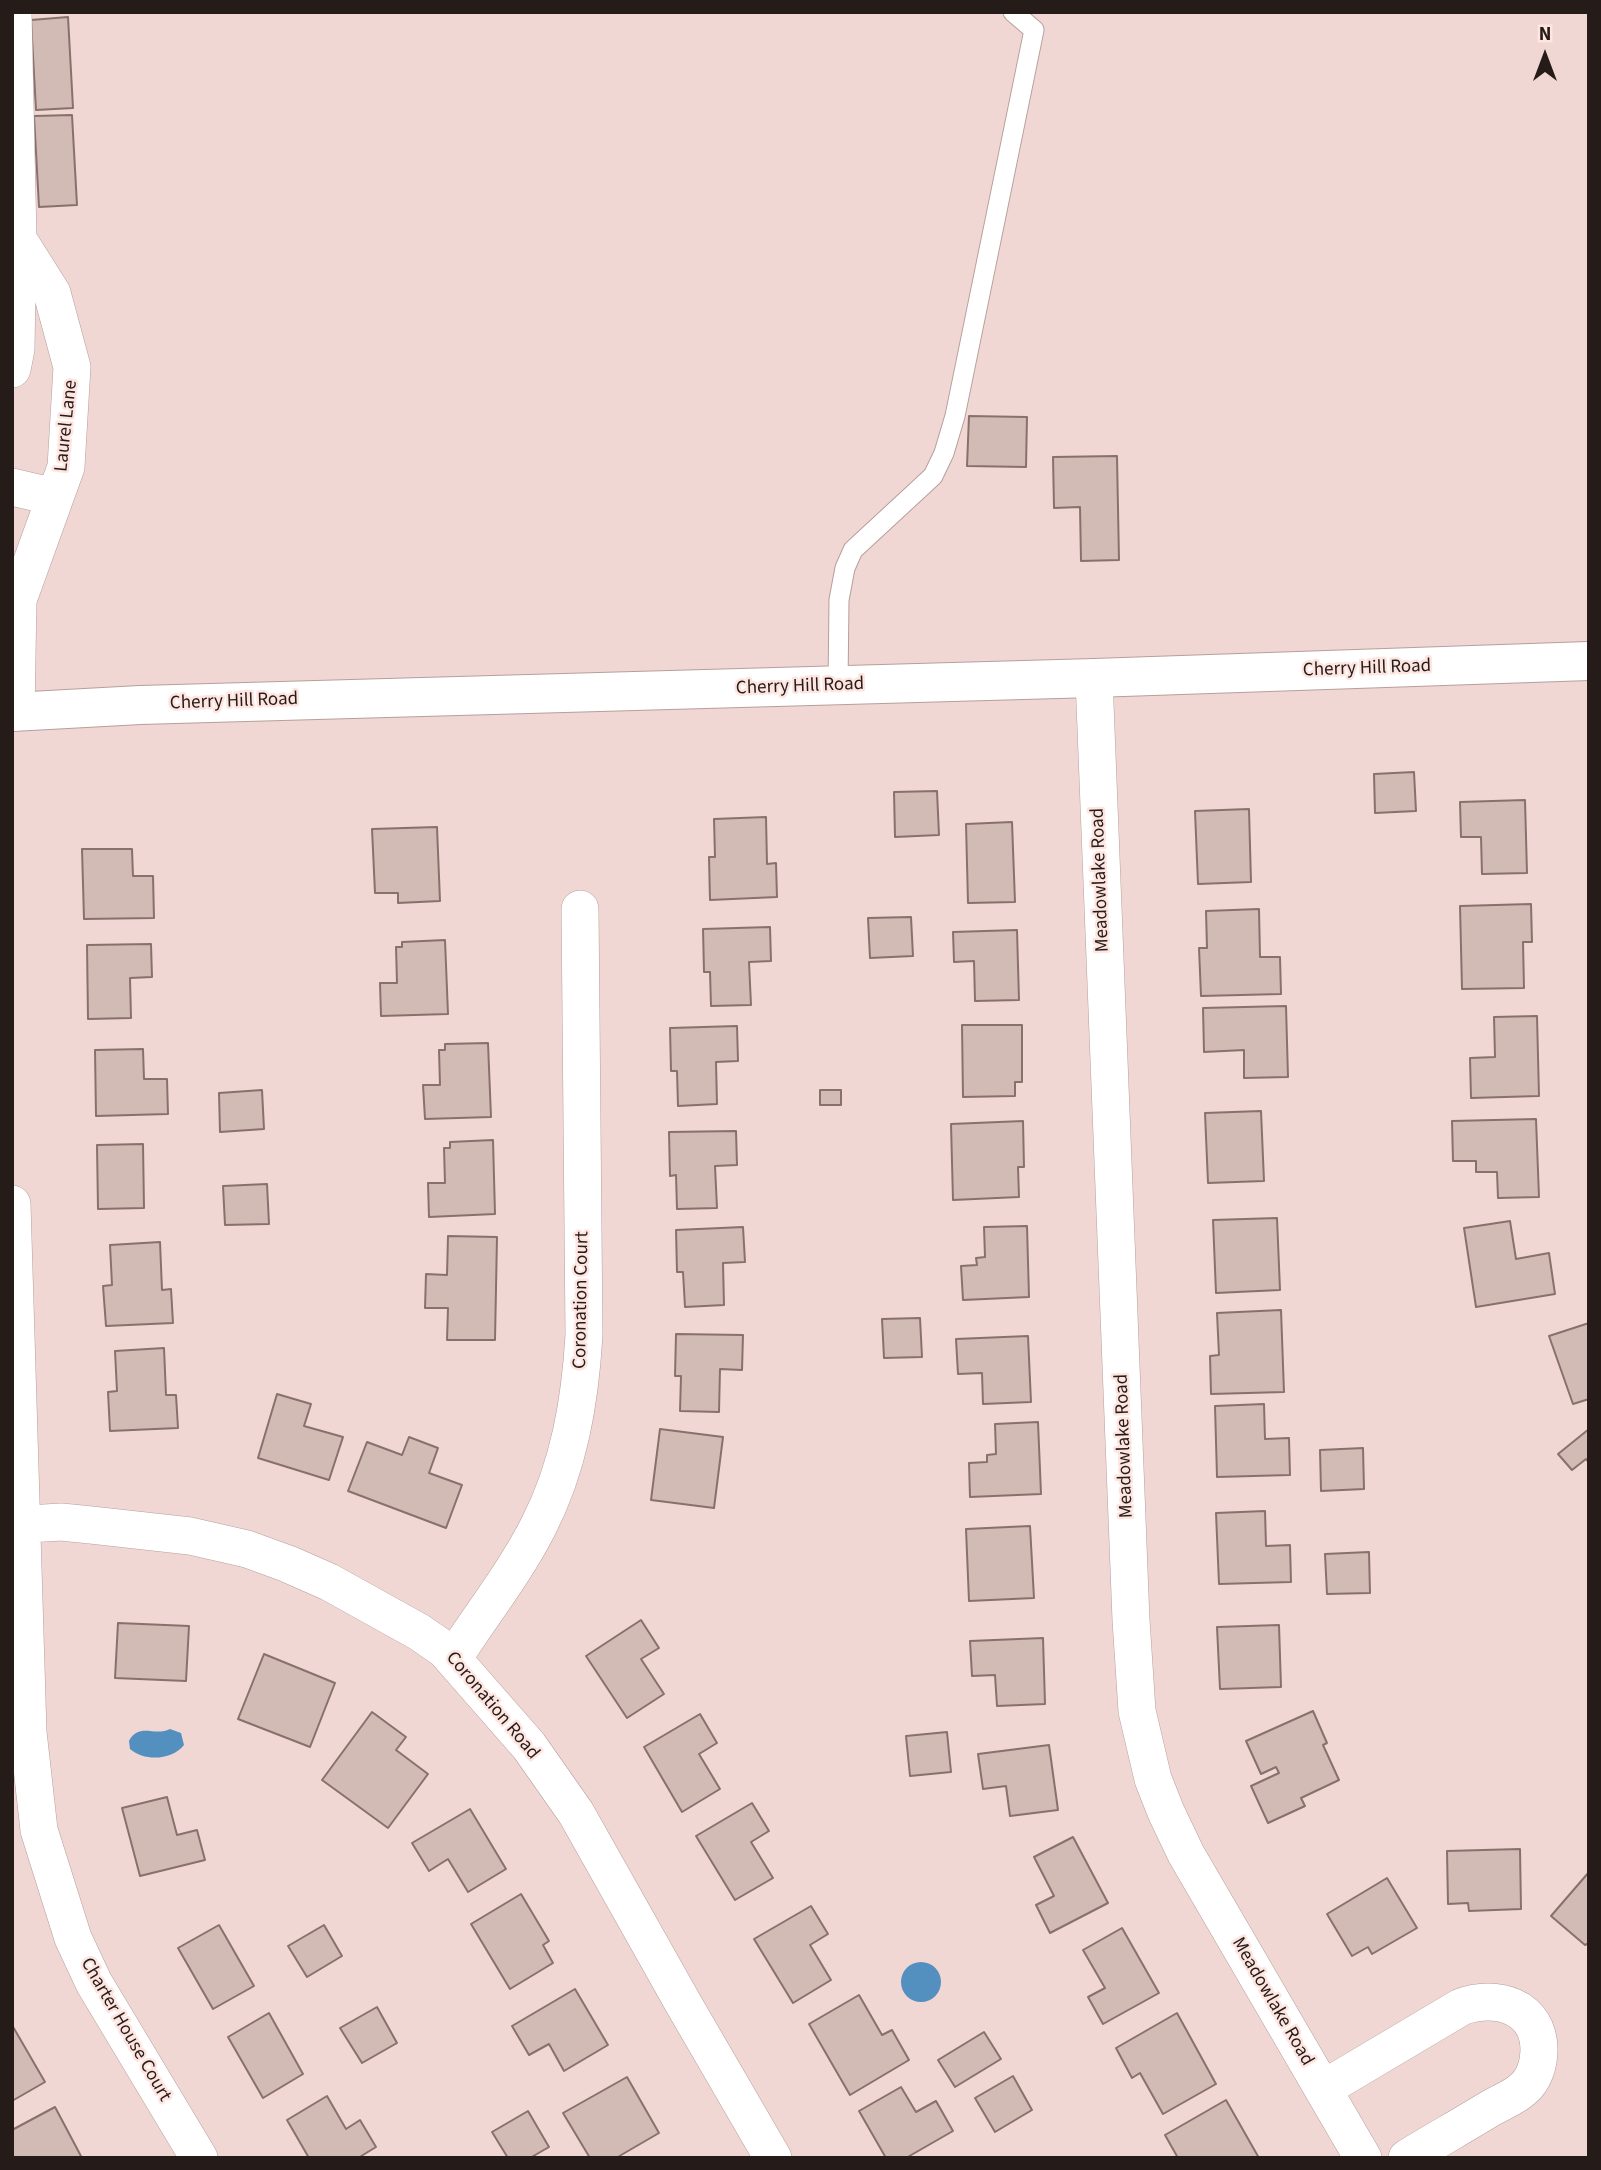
<!DOCTYPE html>
<style>
body{margin:0}
#map{position:relative;width:1601px;height:2170px;overflow:hidden;background:#f1d7d3;font-family:"Source Sans 3",sans-serif}
canvas{display:block}
.frame{position:absolute;inset:0;border:14px solid #251c1a;pointer-events:none}
.north{position:absolute;left:1510px;top:21px;width:70px;height:70px;-webkit-text-stroke:5px #fee5e0;paint-order:stroke;rotate:0deg;font-size:19px;font-weight:700;line-height:28px;text-align:center;color:#251c1a}
.north::after{content:'';display:block;margin:auto;width:24px;height:32px;background:#251c1a;clip-path:polygon(50% 0,100% 100%,50% 72%,0 100%)}
</style>
<div id="map">
<canvas width="1601" height="2170"></canvas>
<div class="frame"></div>
<div class="north">N</div>
</div>
<script>
const ctx = document.querySelector('canvas').getContext('2d');
ctx.lineJoin = 'round';
function fillPath(path, color) {
  ctx.fillStyle = color;
  ctx.fill(path, 'evenodd');
}
function stroke(path, color, width, dash) {
  ctx.strokeStyle = color;
  ctx.lineWidth = width;
  ctx.lineCap = dash ? 'butt' : 'round';
  ctx.setLineDash(dash || []);
  ctx.stroke(path);
}
function write(font, color, halo, rows, align = 'center') {
  ctx.font = font + ' "Source Sans 3",sans-serif';
  ctx.lineWidth = 5;
  ctx.setLineDash([]);
  ctx.textBaseline = 'middle';
  ctx.strokeStyle = halo;
  ctx.fillStyle = color;
  for (const [text, x, y, turn = 0] of rows) {
    ctx.save();
    ctx.translate(x, y);
    ctx.rotate((+turn || 0) * Math.PI / 180);
    ctx.textAlign = isNaN(turn) ? turn : align;
    if (halo) ctx.strokeText(text, 0, 0);
    ctx.fillText(text, 0, 0);
    ctx.restore();
  }
}
fillPath(new Path2D(`
 M170,1729L181,1733L184,1745C172,1760 145,1762 130,1749L129,1741C139,1722 155,1737 170,1729Z
 M901 1982a20 20 0 1 1 40 0a20 20 0 1 1-40 0Z`), '#5390bf');
const building = new Path2D(`
 M68,17L73,108L36,110L31,20Z
 M72,115L77,205L39,207L34,116Z
 M969,416L1027,417L1026,467L967,466Z
 M1117,456L1119,560L1081,561L1080,507L1054,508L1053,457Z
 M1414,772L1416,811L1375,813L1374,774Z
 M937,791L939,835L895,837L894,792Z
 M1525,800L1527,873L1482,874L1481,837H1461L1460,802Z
 M1249,809L1251,882L1198,884L1195,811Z
 M766,817L767,864L776,863L777,897L710,900L709,857H715L714,819Z
 M1012,822L1015,902L968,903L966,824Z
 M437,827L440,901L398,903V893H375L372,829Z
 M82,849H132L133,876H153L154,918L84,919Z
 M1531,904L1532,942H1523L1524,988L1462,989L1460,906Z
 M1259,909L1260,957H1280L1281,994L1201,996L1199,948H1207L1206,911Z
 M911,917L913,956L870,958L868,918Z
 M770,927L771,961L749,962L751,1005L711,1006L710,972H704L703,929Z
 M1017,930L1019,1000L975,1001L974,961L954,962L953,932Z
 M445,940L448,1014L381,1016L380,983H397L396,947H402V942Z
 M151,944L152,977L130,978L131,1018L88,1019L87,945Z
 M1286,1006L1288,1077L1244,1078V1050L1204,1052L1203,1008Z
 M1537,1016L1539,1096L1471,1098L1470,1058L1495,1057L1494,1017Z
 M962,1025H1022V1082H1015V1096L963,1097Z
 M737,1026L738,1061L716,1062L717,1104L678,1106L677,1071H671L670,1028Z
 M488,1043L491,1117L425,1119L423,1085H440L439,1050H445V1044Z
 M143,1049L144,1079H167L168,1114L96,1116L95,1050Z
 M262,1090L264,1129L220,1132L219,1093Z
 M820,1090H841V1105H820Z
 M1261,1111L1264,1181L1208,1183L1205,1113Z
 M1536,1119L1539,1197L1498,1198L1497,1172H1476V1161H1453L1452,1121Z
 M1023,1121L1024,1167H1018L1019,1197L953,1200L951,1124Z
 M736,1131L737,1165L715,1166L717,1208L677,1209L676,1175L670,1176L669,1132Z
 M493,1140L495,1214L429,1217L428,1183H445L444,1148H450V1142Z
 M143,1144L144,1208L98,1209L97,1145Z
 M267,1184L269,1224L225,1225L223,1186Z
 M1277,1218L1280,1290L1216,1293L1213,1220Z
 M1510,1221L1516,1259L1549,1253L1555,1294L1476,1307L1464,1228Z
 M1027,1226L1029,1297L963,1300L961,1266L977,1265L976,1258L985,1257L984,1227Z
 M743,1227L745,1262L723,1263L724,1305L685,1307L683,1272H677L676,1230Z
 M448,1236L497,1237L495,1340H447L448,1308H425L426,1274L447,1275Z
 M160,1242L162,1290L171,1289L173,1323L106,1326L103,1286L112,1285L110,1245Z
 M1281,1310L1284,1392L1211,1394L1210,1356L1219,1355L1217,1313Z
 M920,1318L922,1357L884,1358L882,1319Z
 M1589,1323V1399L1573,1404L1549,1336Z
 M676,1334L743,1335L742,1370L720,1369L719,1412L680,1411L681,1376H675Z
 M1028,1336L1031,1402L983,1404L982,1373L958,1374L956,1339Z
 M164,1348L166,1395H176L178,1428L110,1431L108,1392L117,1391L115,1351Z
 M277,1394L311,1404L304,1426L343,1437L329,1480L258,1458Z
 M1264,1404L1265,1439L1289,1438L1290,1475L1217,1477L1215,1406Z
 M1038,1422L1041,1494L970,1497L969,1463L987,1462V1455L996,1454L995,1424Z
 M660,1429L723,1437L714,1508L651,1500Z
 M1589,1429V1463L1586,1459L1572,1470L1558,1454Z
 M409,1437L438,1448L429,1473L462,1485L446,1528L348,1491L367,1442L402,1455Z
 M1363,1448L1364,1489L1321,1491L1320,1450Z
 M1265,1511L1266,1546L1290,1545L1291,1582L1219,1584L1216,1513Z
 M1030,1526L1034,1598L969,1601L966,1529Z
 M1369,1552L1370,1593L1327,1594L1325,1554Z
 M641,1620L659,1648L641,1659L664,1694L627,1718L586,1656Z
 M118,1623L189,1626L186,1681L115,1678Z
 M1279,1625L1281,1687L1220,1689L1217,1627Z
 M1043,1638L1045,1704L997,1706L995,1675L972,1676L970,1641Z
 M264,1654L335,1683L310,1747L238,1719Z
 M1313,1711L1327,1743L1323,1745L1339,1780L1301,1798L1305,1806L1268,1823L1251,1786L1279,1773L1276,1767L1261,1774L1246,1741Z
 M372,1712L406,1737L396,1750L428,1774L388,1828L322,1780Z
 M700,1714L717,1743L699,1754L720,1789L682,1812L644,1747Z
 M947,1732L951,1772L910,1776L906,1736Z
 M1049,1745L1058,1810L1010,1816L1006,1786L983,1789L978,1754Z
 M167,1797L177,1835L197,1830L205,1860L140,1876L122,1808Z
 M752,1803L769,1831L751,1842L773,1878L735,1900L696,1836Z
 M470,1809L506,1869L468,1892L448,1859L429,1871L412,1843Z
 M1073,1837L1108,1903L1050,1933L1036,1905L1054,1896L1034,1857Z
 M1520,1849L1521,1909L1469,1911L1468,1903L1448,1904L1447,1851Z
 M1589,1872V1943L1585,1945L1551,1916Z
 M1387,1878L1417,1928L1372,1954L1368,1947L1352,1956L1327,1914Z
 M521,1894L549,1941L543,1945L553,1963L510,1989L471,1924Z
 M811,1906L828,1934L810,1945L831,1980L793,2003L754,1939Z
 M219,1925L254,1986L213,2009L178,1948Z
 M324,1925L342,1956L307,1977L288,1946Z
 M1122,1928L1159,1993L1103,2024L1088,1997L1105,1988L1083,1950Z
 M575,1989L608,2045L564,2071L549,2044L529,2055L512,2026Z
 M859,1995L882,2035L892,2030L909,2060L850,2095L809,2024Z
 M377,2007L397,2043L362,2063L340,2028Z
 M269,2013L303,2074L263,2098L228,2037Z
 M1177,2013L1216,2084L1163,2114L1140,2073L1132,2078L1116,2048Z
 M12,2025L45,2082L12,2101Z
 M984,2032L1001,2059L955,2087L938,2060Z
 M1013,2076L1032,2110L995,2132L975,2098Z
 M627,2077L659,2133L616,2158H590L563,2113Z
 M901,2087L916,2112L936,2101L953,2131L906,2158H886L859,2111Z
 M327,2096L346,2129L360,2120L376,2147L358,2158H309L287,2120Z
 M1226,2100L1259,2158H1178L1165,2135Z
 M55,2107L82,2158H12V2130Z
 M528,2111L549,2147L530,2158H508L492,2132Z`);
fillPath(building, '#d2bab5');
stroke(building, '#88716d', 2);
const lane = new Path2D(`
 M838,686L839,600L845,568L853,550L933,476L944,453L955,416L1034,30L1013,12`);
const street = new Path2D(`
 M12,369L16,349L18,239L13,12
 M12,487L55,497
 M1094,678L1131,1620L1137,1711L1153,1779L1166,1812L1186,1854L1363,2158
 M16,712L18,600L66,467L72,367L52,293L18,239
 M12,1204L28,1732L39,1830L73,1938L94,1983L199,2158
 M12,1525L61,1522L91,1525L190,1536L247,1549L288,1564L329,1582L419,1632L445,1650L529,1746L576,1813L683,2003L773,2158
 M453,1659C481,1615 514,1574 538,1527C569,1467 580,1402 584,1335L580,909
 M1323,2089L1461,2007C1496,1994 1539,2006 1539,2050C1539,2064 1534,2080 1523,2089C1515,2097 1501,2102 1491,2108C1463,2125 1435,2141 1407,2158`);
const secondary = new Path2D(`
 M12,712L140,705L1094,678L1589,661`);
stroke(lane, '#b69f9a', 21);
stroke(street, '#b69f9a', 38);
stroke(secondary, '#b69f9a', 40);
stroke(lane, '#fff', 19);
stroke(street, '#fff', 37);
stroke(secondary, '#fff', 38);
write('19px', '#251c1a', '#fee5e0', [
 ["Laurel Lane",67,426,-84],
 ["Cherry Hill Road",1367,669,-2],
 ["Cherry Hill Road",800,687,-2],
 ["Cherry Hill Road",234,702,-2],
 ["Meadowlake Road",1101,880,-92],
 ["Coronation Court",582,1300,-89],
 ["Meadowlake Road",1125,1446,-92],
 ["Coronation Road",492,1706,50],
 ["Meadowlake Road",1272,2002,60],
 ["Charter House Court",125,2030,60]
]);
</script>
